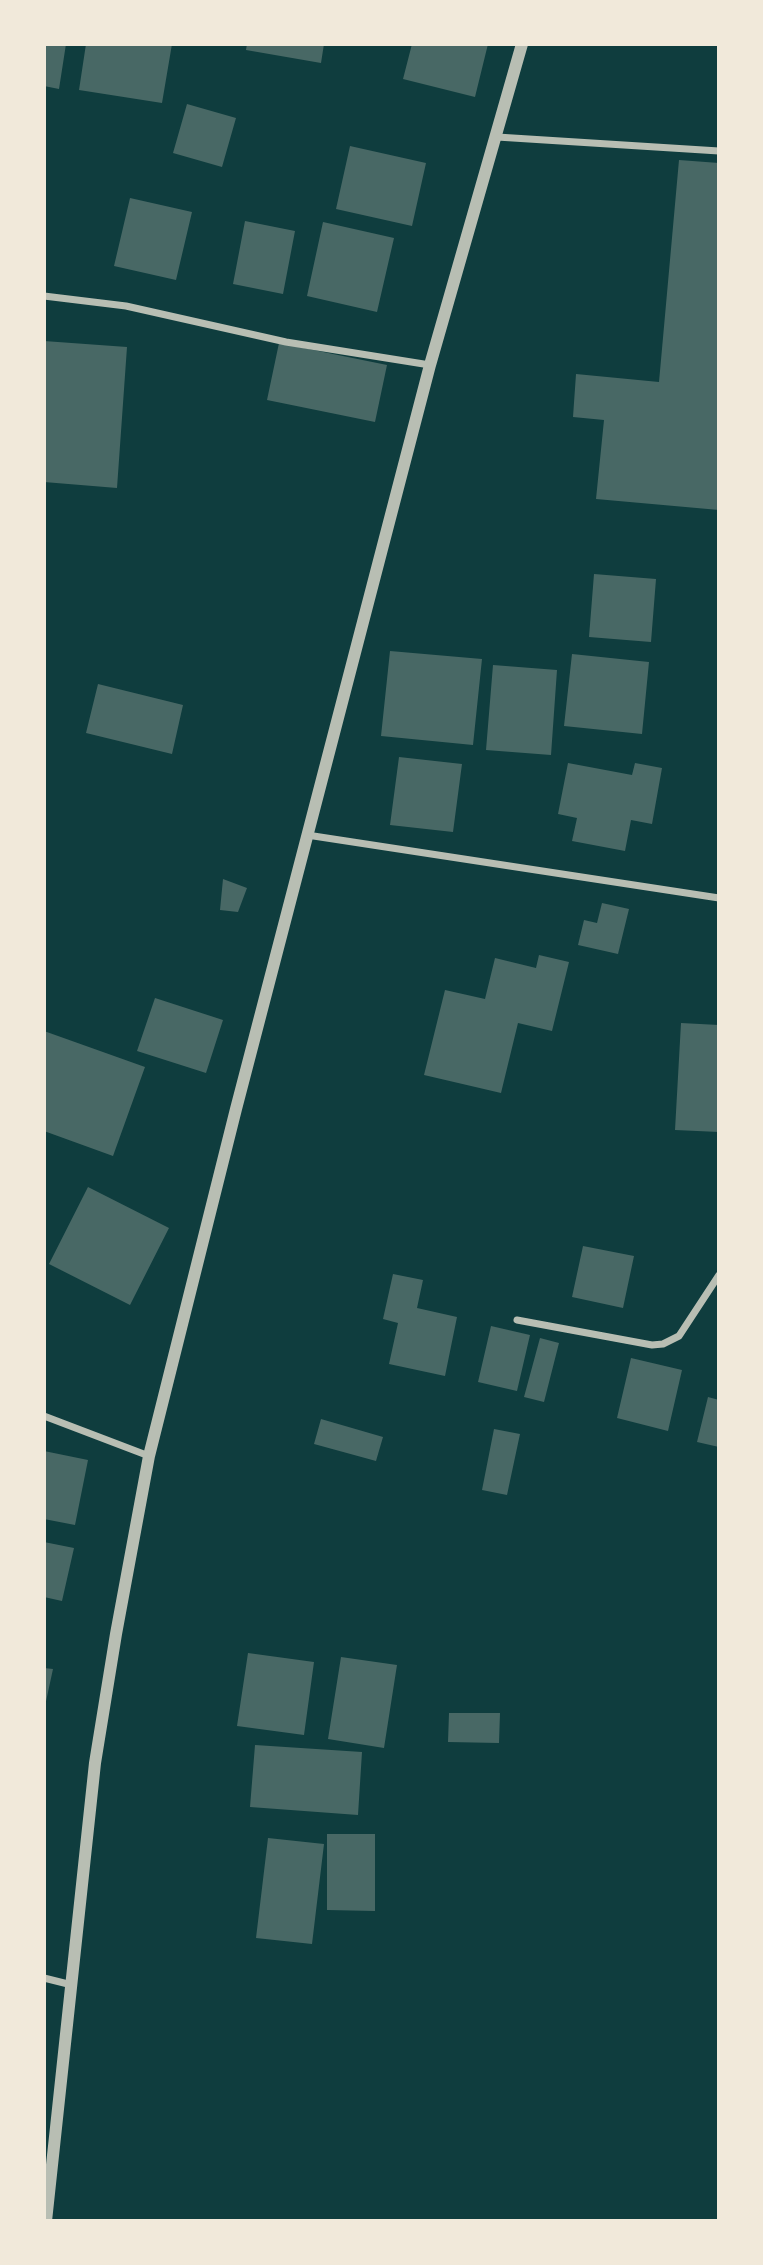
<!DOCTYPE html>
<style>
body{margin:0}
#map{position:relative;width:763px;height:2265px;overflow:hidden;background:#0f3d3e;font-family:Ubuntu,sans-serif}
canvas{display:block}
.frame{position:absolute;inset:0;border:46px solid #f1e9da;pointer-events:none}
</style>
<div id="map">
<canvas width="763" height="2265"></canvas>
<div class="frame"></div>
</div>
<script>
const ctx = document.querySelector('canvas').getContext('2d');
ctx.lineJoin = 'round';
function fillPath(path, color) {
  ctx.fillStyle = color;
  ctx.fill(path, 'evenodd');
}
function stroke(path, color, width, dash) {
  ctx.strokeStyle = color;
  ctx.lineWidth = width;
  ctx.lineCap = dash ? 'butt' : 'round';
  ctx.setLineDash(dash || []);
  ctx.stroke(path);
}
fillPath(new Path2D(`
 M44,44H66L59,89L44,86Z
 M86,44H172L162,103L79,90Z
 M247,44H324L321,63L246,50Z
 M412,44H488L475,97L403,79Z
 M187,104L236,118L222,167L173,153Z
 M350,146L426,163L412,226L336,209Z
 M679,160L719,163V510L596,499L604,420L573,417L576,374L659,382Z
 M130,198L192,212L176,280L114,266Z
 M245,221L295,231L283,294L233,284Z
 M323,222L394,238L377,312L307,296Z
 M44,341L127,347L117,488L44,482Z
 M279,343L387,365L375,422L267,400Z
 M594,574L656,579L651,642L589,637Z
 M390,651L482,659L473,745L381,736Z
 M572,654L649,662L642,734L564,726Z
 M493,665L557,670L551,755L486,750Z
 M98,684L183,705L172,754L86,733Z
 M399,757L462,764L453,832L390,825Z
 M568,763L632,775L635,763L662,768L652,824L631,820L625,851L572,841L577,818L558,814Z
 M223,879L247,888L238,912L220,910Z
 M602,903L629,909L618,954L578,945L584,920L597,923Z
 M539,955L569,962L552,1031L518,1023L501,1093L424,1075L445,990L485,999L495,958L536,968Z
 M155,998L223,1020L206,1073L137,1051Z
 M681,1023L719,1025V1132L675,1130Z
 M44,1031L145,1067L113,1156L44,1131Z
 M88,1187L169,1228L130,1305L49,1264Z
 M583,1246L634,1256L623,1308L572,1297Z
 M393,1274L423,1280L417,1308L457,1317L445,1376L389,1364L398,1323L383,1319Z
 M491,1326L530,1335L517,1391L478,1382Z
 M540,1338L559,1343L544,1402L524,1397Z
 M631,1358L682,1370L668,1431L617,1418Z
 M708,1397L719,1400V1447L697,1442Z
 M321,1419L383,1437L376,1461L314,1444Z
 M494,1429L520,1434L507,1495L482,1490Z
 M44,1451L88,1460L75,1525L44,1519Z
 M44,1542L74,1548L62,1601L44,1597Z
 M248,1653L314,1662L304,1735L237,1726Z
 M341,1657L397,1665L384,1748L328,1739Z
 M44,1668L53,1669L45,1706H44Z
 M449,1713H500L499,1743L448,1742Z
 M255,1745L362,1752L358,1815L250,1807Z
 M327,1834H375V1911L327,1910Z
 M268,1838L324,1844L312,1944L256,1938Z`), '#486865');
stroke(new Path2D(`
 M497,137L719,151
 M44,296L126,306L286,342L430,365
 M307,835L719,898
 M517,1320L652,1345L663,1344L679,1336L719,1275
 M44,1416L149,1456
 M44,1978L72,1985`), '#b8beb3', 7);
stroke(new Path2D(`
 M46,2221L95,1763L116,1634L149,1456L236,1109L430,365L522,44`), '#b8beb3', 12);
</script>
